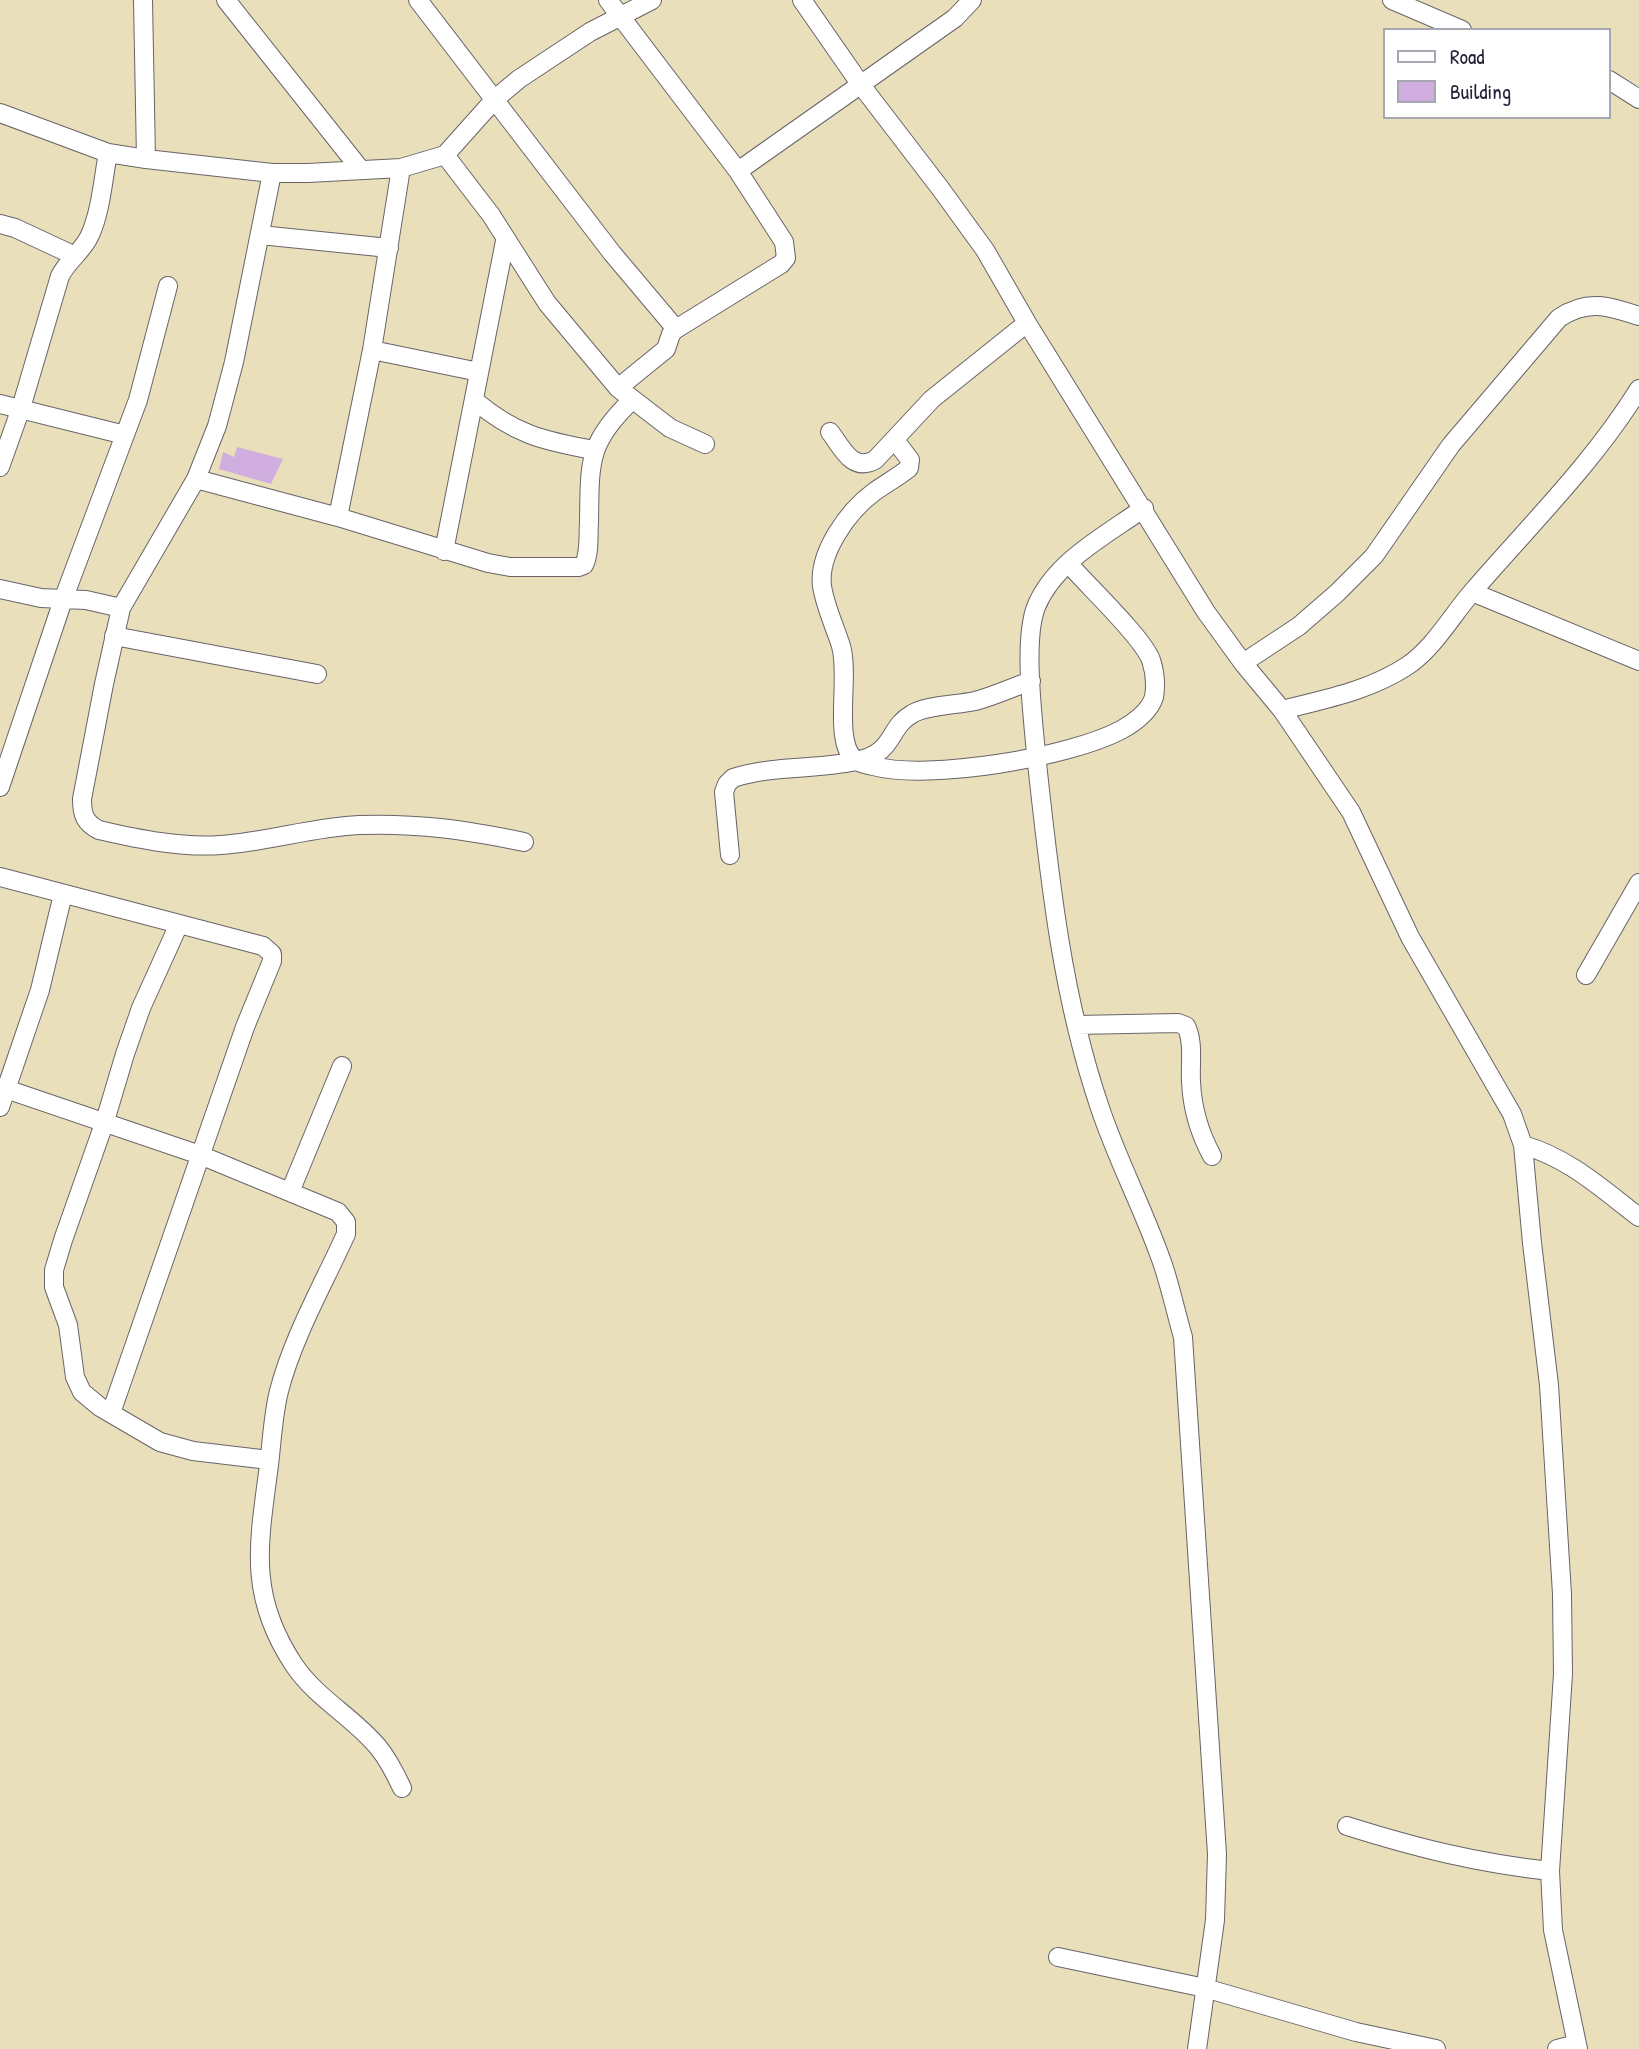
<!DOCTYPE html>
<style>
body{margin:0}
#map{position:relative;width:1639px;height:2049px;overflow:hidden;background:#eadfbb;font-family:"Patrick Hand",sans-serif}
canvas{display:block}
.legend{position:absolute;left:1383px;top:28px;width:228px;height:91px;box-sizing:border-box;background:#fff;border:2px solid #a7a7b1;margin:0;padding:9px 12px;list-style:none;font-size:21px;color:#22223b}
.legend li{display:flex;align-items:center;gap:14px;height:35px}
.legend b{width:35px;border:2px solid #a7a7b1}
</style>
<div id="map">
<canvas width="1639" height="2049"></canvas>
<ul class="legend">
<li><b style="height:9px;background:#fff"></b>Road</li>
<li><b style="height:19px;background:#d0aedf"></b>Building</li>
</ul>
</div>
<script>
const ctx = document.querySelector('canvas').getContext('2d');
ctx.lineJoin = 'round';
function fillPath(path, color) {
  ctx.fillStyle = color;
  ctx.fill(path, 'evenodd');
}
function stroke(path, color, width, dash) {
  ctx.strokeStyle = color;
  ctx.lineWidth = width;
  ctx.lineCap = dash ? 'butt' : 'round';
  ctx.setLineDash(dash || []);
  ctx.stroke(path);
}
fillPath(new Path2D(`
 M237,447L283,459L271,484L219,469L223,452L234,457Z`), '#d0aedf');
const street = new Path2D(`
 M226,0L361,170
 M418,0L612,253L676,329
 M608,0L738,171L955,18L972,0
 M802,0L861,85L940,188L985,250L1027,323L1206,612L1243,663L1282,710L1351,812L1410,937L1512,1114L1523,1145L1532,1243L1549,1385L1562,1594L1563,1674L1550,1871L1553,1930L1578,2049
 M1392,0L1462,30
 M1609,80L1639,99
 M0,113L108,153L146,159L143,0
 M445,155L491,215L547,303L618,388L670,428L705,444
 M146,159L272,173H308L401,168L445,155L495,99L519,79L590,32L652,0
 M272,173L234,362L217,426L196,479L121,608L104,684L82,799C82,815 85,823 99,830C138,839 181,848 221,845C267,842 313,827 359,825C419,823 466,830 524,842
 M0,224L15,228L75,256
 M260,235L389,248
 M372,350L479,372
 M618,388L666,349L671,334L676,329L781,264L786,258L784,242L738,171
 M474,400C514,434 543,441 594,450
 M0,404L125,435
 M830,432C843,449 852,472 875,460L932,399L1027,323
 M895,440L910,460L909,468C898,477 885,484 874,492C848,511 818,553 822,586C825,606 835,627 841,646C850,677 833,740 854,759C859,764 866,764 873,766C929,781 1070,757 1121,730C1134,723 1150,711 1154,697C1156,685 1155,672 1151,660C1143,638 1087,585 1069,564
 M0,467L21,408L60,276C68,260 83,251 90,235C101,211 103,179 108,153
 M196,479L338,517L488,563L510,567H579L584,565C590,552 588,536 589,522C590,462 587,443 632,400
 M1144,508C1106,535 1054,562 1036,607C1023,641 1033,717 1036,754C1049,873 1061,994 1100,1108C1118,1162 1145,1212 1163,1265C1171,1289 1176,1313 1183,1337L1217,1854L1215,1920L1197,2049
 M338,517L372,350L401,168
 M444,551L505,241
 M0,589L41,598L86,600L121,608
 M1472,592L1639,661
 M114,636L317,674
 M1243,663L1299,626L1337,593L1374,556L1451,445L1559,318C1588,299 1608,306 1639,316
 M1282,710C1325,699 1369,691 1407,666C1434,648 1452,615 1473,591C1530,525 1593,463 1639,389
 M0,787L63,600L138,400L168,286
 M730,855L724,792L727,784L733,778C773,765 816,770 856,761C896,753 887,728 912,714C927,705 957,705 975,701C994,696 1013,687 1031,681
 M0,877L263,946L272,954V961L245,1027L111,1413
 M179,924L141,1008L125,1054L105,1121L63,1240L54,1270V1287L68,1325L75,1377L82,1392L100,1407L160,1442L193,1451L269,1460
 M1586,975L1639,883
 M1077,1025L1178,1023L1186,1026C1194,1042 1190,1063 1191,1081C1192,1108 1199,1132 1212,1156
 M0,1087L200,1155L338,1212L346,1222V1234C323,1285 293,1337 279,1391C273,1415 272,1440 269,1465C259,1543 247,1594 294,1665C317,1699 352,1716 378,1747C388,1759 395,1773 402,1788
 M0,1107L40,990L63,894
 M1523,1145C1569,1158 1602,1189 1639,1217
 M290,1192L342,1066
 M1347,1826C1417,1848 1477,1863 1550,1871
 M1058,1957L1205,1988L1356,2032L1436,2049
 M1557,2049L1577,2044`);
stroke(street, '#686468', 20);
stroke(street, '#fff', 18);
</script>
